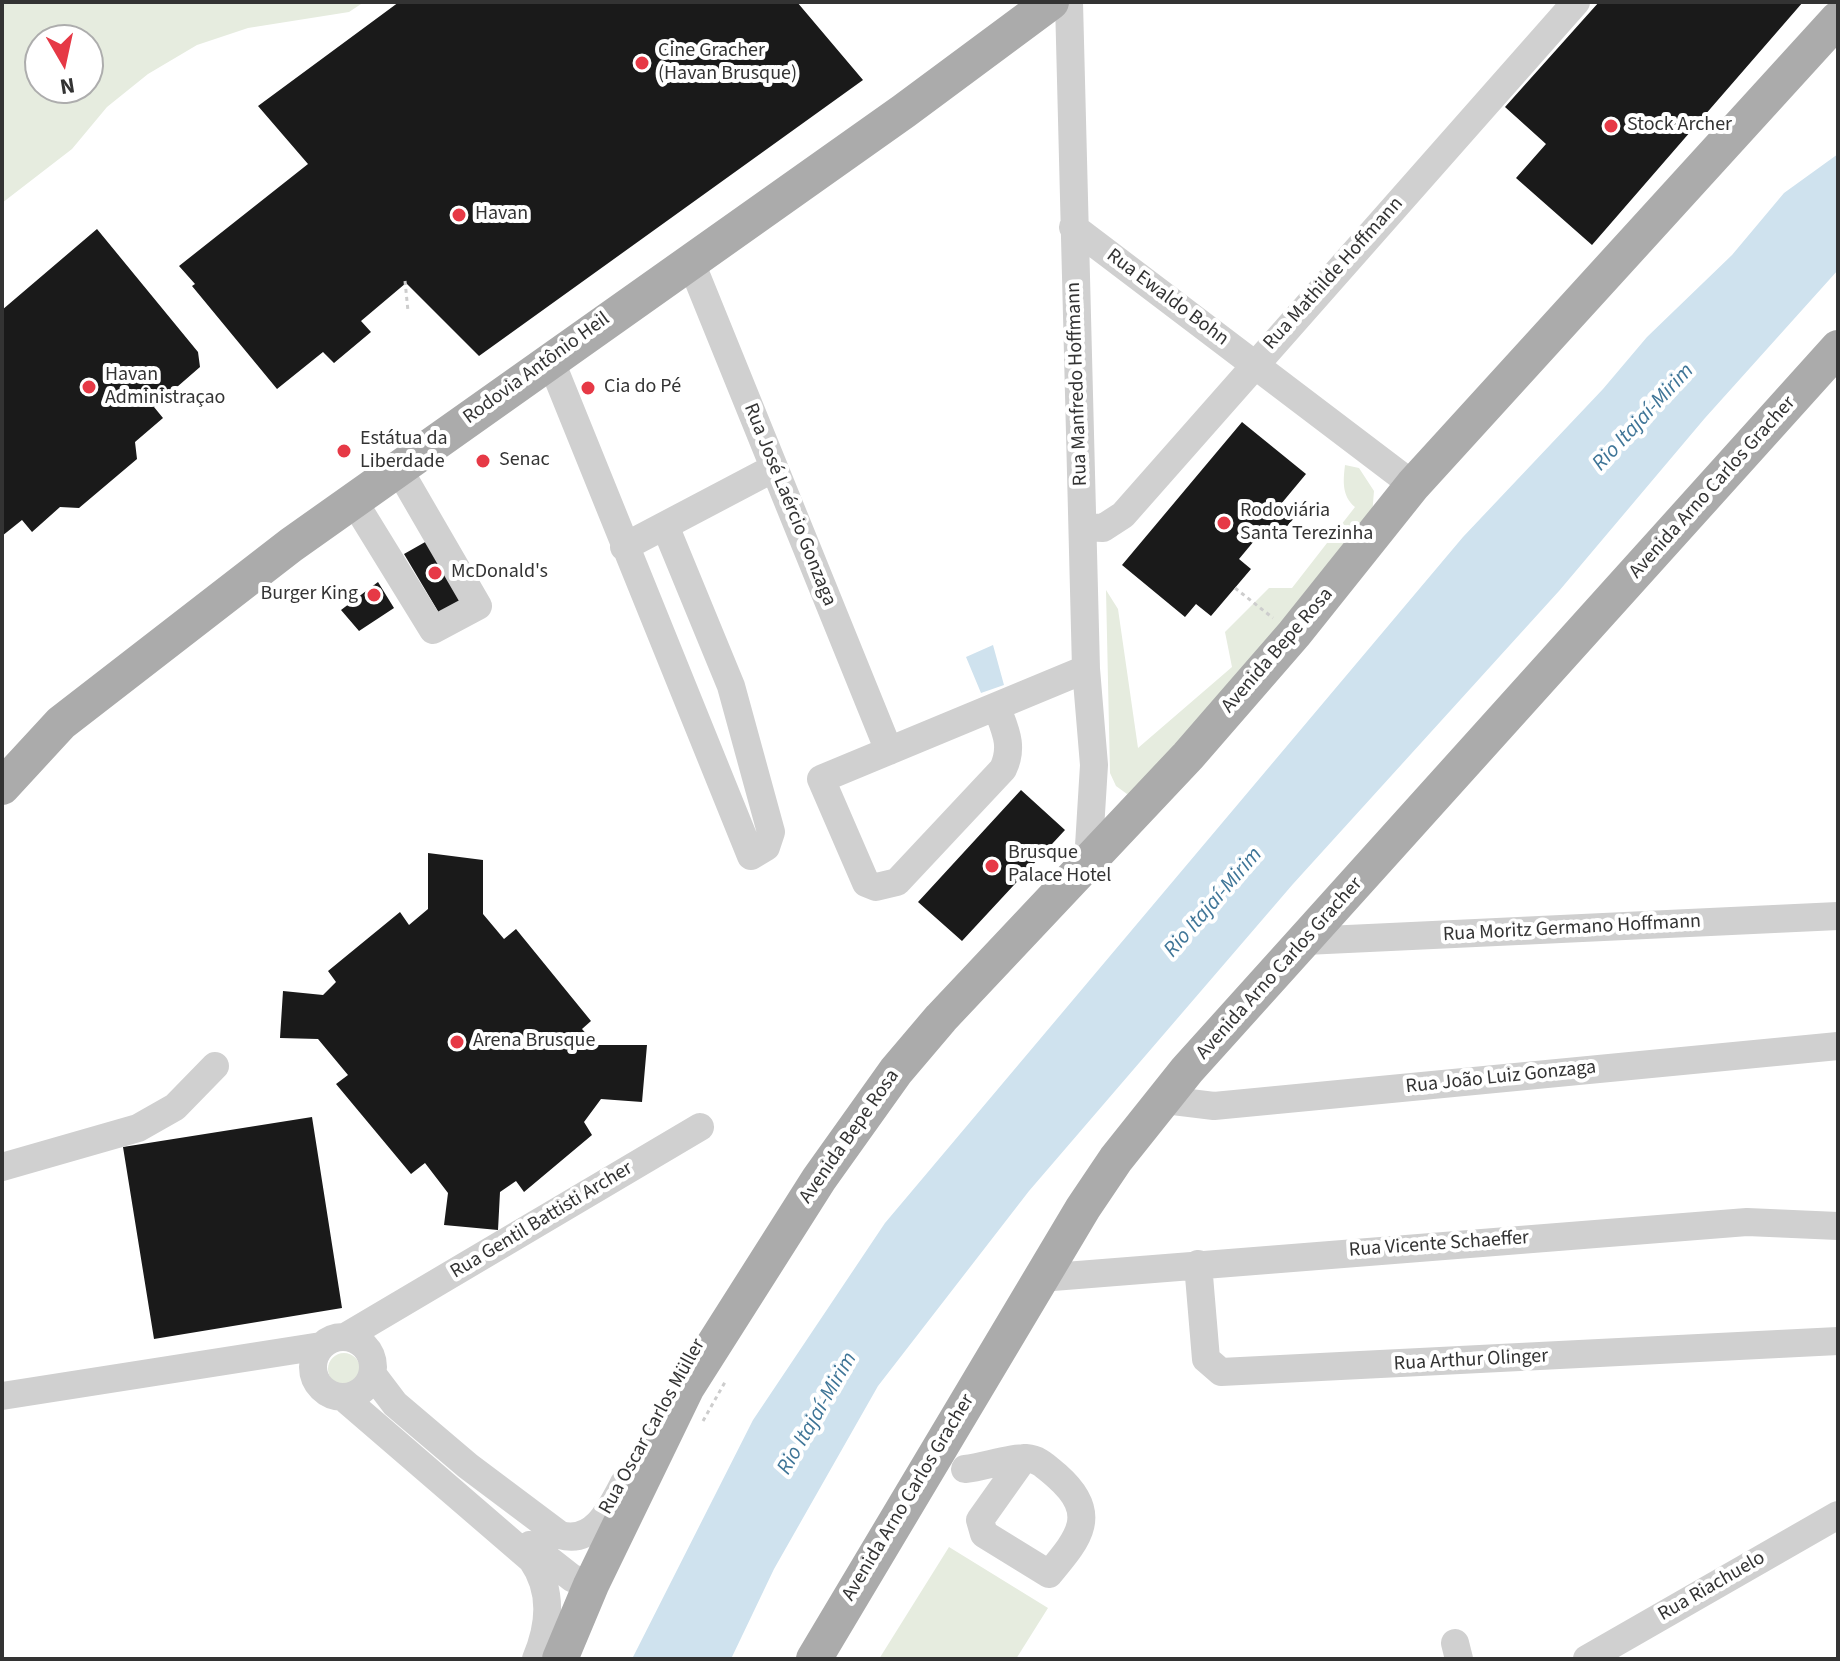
<!DOCTYPE html>
<meta charset="utf-8">
<style>
body{margin:0}
#map{position:relative;width:1840px;height:1661px;overflow:hidden;background:#fff;font-family:"Source Sans 3",sans-serif}
canvas{display:block}
.frame{position:absolute;inset:0;border:4px solid #333;pointer-events:none}
.north{position:absolute;left:24px;top:24px;width:80px;height:80px;box-sizing:border-box;background:#fff;border:2px solid #adadad;border-radius:50%;rotate:171deg;font-size:22px;font-weight:700;line-height:32px;text-align:center;color:#333}
.north::after{content:'';display:block;margin:auto;width:28px;height:36px;background:#e63946;clip-path:polygon(50% 0,100% 100%,50% 72%,0 100%)}
</style>
<div id="map">
<canvas width="1840" height="1661"></canvas>
<div class="frame"></div>
<div class="north">N</div>
</div>
<script>
const ctx = document.querySelector('canvas').getContext('2d');
ctx.lineJoin = 'round';
function fillPath(path, color) {
  ctx.fillStyle = color;
  ctx.fill(path, 'evenodd');
}
function stroke(path, color, width, dash) {
  ctx.strokeStyle = color;
  ctx.lineWidth = width;
  ctx.lineCap = dash ? 'butt' : 'round';
  ctx.setLineDash(dash || []);
  ctx.stroke(path);
}
function write(font, color, halo, rows, align = 'center') {
  ctx.font = font + ' "Source Sans 3",sans-serif';
  ctx.lineWidth = 8;
  ctx.setLineDash([]);
  ctx.textBaseline = 'middle';
  ctx.strokeStyle = halo;
  ctx.fillStyle = color;
  for (const [text, x, y, turn = 0] of rows) {
    ctx.save();
    ctx.translate(x, y);
    ctx.rotate((+turn || 0) * Math.PI / 180);
    ctx.textAlign = isNaN(turn) ? turn : align;
    if (halo) ctx.strokeText(text, 0, 0);
    ctx.fillText(text, 0, 0);
    ctx.restore();
  }
}
fillPath(new Path2D(`
 M2,2H364L349,12L248,28L197,45L148,74L107,107L72,149L2,203ZM40,40H88V88H40Z
 M1345,465L1359,468L1374,491L1372,516L1140,790L1127,794L1116,786L1110,773L1106,590L1118,609L1138,748L1232,667L1225,632L1269,588H1292L1355,507C1342,496 1343,482 1345,465Z
 M328 1369a16 16 0 1 1 32 0a16 16 0 1 1-32 0Z
 M949,1547L1048,1608L1016,1659H879Z`), '#e6ecdf');
fillPath(new Path2D(`
 M1838,154V270L1705,418L1559,591L1293,884L1029,1191L878,1386L774,1569L731,1659H632L753,1420L885,1223L1463,537L1603,389L1647,337L1732,255L1784,193Z
 M993,645L1004,685L981,693L966,657Z`), '#cfe2ee');
fillPath(new Path2D(`
 M399,2H797L863,80L479,356L406,283L361,321L371,332L334,363L323,352L277,389L192,286L195,284L179,266L308,164L258,106Z
 M1599,2H1803L1592,245L1516,178L1546,144L1505,107Z
 M97,229L198,352L200,367L154,407L163,418L135,442L137,459L79,508L60,507L32,532L22,520L2,536V310Z
 M1242,422L1306,474L1281,504L1295,517L1276,539L1264,529L1239,559L1251,569L1211,616L1196,604L1185,617L1122,565Z
 M434,537L465,604L442,618L404,554Z
 M378,582L394,608L359,631L341,610Z
 M1021,790L1065,830L962,941L918,902Z
 M428,853L483,860V914L504,939L516,929L591,1021L582,1029L596,1045H647L642,1102L601,1099L584,1122L592,1135L524,1192L516,1181L500,1192L498,1230L444,1225L448,1193L425,1163L411,1174L336,1084L348,1075L318,1039L280,1038L283,991L323,995L336,982L328,971L400,912L409,925L428,909Z
 M312,1117L342,1308L154,1339L123,1147Z`), '#1a1a1a');
stroke(new Path2D(`
 M405,281L408,311
 M1235,588L1273,618
 M703,1421L725,1382`), '#cdcdcd', 3, [4, 4]);
stroke(new Path2D(`
 M1069,2L1086,669L1094,765L1088,862
 M1073,227L1413,485
 M690,260L889,751
 M550,359L751,856L766,847L771,832L731,686L666,528
 M353,500L433,630L478,606L398,468
 M1083,527L1103,528L1123,515L1576,2
 M624,547L774,468
 M997,708C1005,730 1014,746 1003,769L897,882L876,887L866,883L821,779L1086,669
 M1305,941L1838,916
 M1165,1100L1214,1106L1838,1046
 M2,1167L138,1128L175,1107L215,1066
 M1198,1264L1206,1359L1221,1372L1838,1341
 M1040,1278L1747,1222L1838,1226
 M313 1367a30 30 0 1 1 60 0a30 30 0 1 1-60 0Z
 M345,1337L700,1127
 M373,1375L395,1404L468,1466L560,1535C594,1545 611,1508 624,1483
 M2,1396L321,1346
 M344,1398L532,1560C553,1590 550,1626 536,1659
 M965,1469C984,1467 1007,1458 1026,1458C1040,1459 1047,1468 1057,1476C1100,1514 1079,1538 1049,1574L984,1534L980,1520L1024,1458
 M530,1545L572,1578L591,1585
 M1455,1643L1459,1659
 M1587,1659L1838,1515`), '#d0d0d0', 28);
stroke(new Path2D(`
 M2,787L61,723L291,545L904,111L1051,2
 M560,1659L591,1585L687,1387L819,1179L896,1071L941,1018L1188,756L1294,634L1413,485L1838,19
 M814,1659L1083,1208L1116,1159L1187,1070L1838,348`), '#ababab', 36);
for (const [x, y, r, color] of [
 [642,63,8,"#e63946"],
 [1611,126,8,"#e63946"],
 [459,215,8,"#e63946"],
 [89,387,8,"#e63946"],
 [588,388,8,"#e63946"],
 [344,451,8,"#e63946"],
 [483,461,8,"#e63946"],
 [1224,523,8,"#e63946"],
 [435,573,8,"#e63946"],
 [374,595,8,"#e63946"],
 [992,866,8,"#e63946"],
 [457,1042,8,"#e63946"]
]) {
  const dot = new Path2D();
  dot.arc(x, y, r, 0, 2 * Math.PI);
  ctx.fillStyle = color;
  ctx.fill(dot);
  stroke(dot, '#fff', 3);
}
write('20px', '#333', '#fff', [
 ["Cine Gracher",658,52],
 ["(Havan Brusque)",658,75],
 ["Stock Archer",1627,126],
 ["Havan",475,215],
 ["Havan",105,376],
 ["Administraçao",105,399],
 ["Cia do Pé",604,388],
 ["Estátua da",360,440],
 ["Liberdade",360,463],
 ["Senac",499,461],
 ["Rodoviária",1240,512],
 ["Santa Terezinha",1240,535],
 ["McDonald's",451,573],
 ["Burger King",358,595,"right"],
 ["Brusque",1008,854],
 ["Palace Hotel",1008,877],
 ["Arena Brusque",473,1042]
], 'left');
write('20px', '#333', '#fff', [
 ["Rua Mathilde Hoffmann",1334,274,-48],
 ["Rua Ewaldo Bohn",1167,298,37],
 ["Rodovia Antônio Heil",537,369,-36],
 ["Rua Manfredo Hoffmann",1078,384,-92],
 ["Avenida Arno Carlos Gracher",1713,488,-48],
 ["Rua José Laércio Gonzaga",789,505,68],
 ["Avenida Bepe Rosa",1278,651,-49],
 ["Rua Moritz Germano Hoffmann",1572,929,-3],
 ["Avenida Arno Carlos Gracher",1280,969,-48],
 ["Rua João Luiz Gonzaga",1501,1078,-6],
 ["Avenida Bepe Rosa",850,1137,-55],
 ["Rua Gentil Battisti Archer",542,1221,-31],
 ["Rua Vicente Schaeffer",1439,1245,-4],
 ["Rua Arthur Olinger",1471,1361,-3],
 ["Rua Oscar Carlos Müller",653,1427,-61],
 ["Avenida Arno Carlos Gracher",909,1498,-59],
 ["Rua Riachuelo",1712,1587,-30]
]);
write('italic 22px', '#3f7597', '#fff', [
 ["Rio Itajaí-Mirim",1644,418,-47],
 ["Rio Itajaí-Mirim",1214,903,-49],
 ["Rio Itajaí-Mirim",818,1414,-60]
]);
</script>
